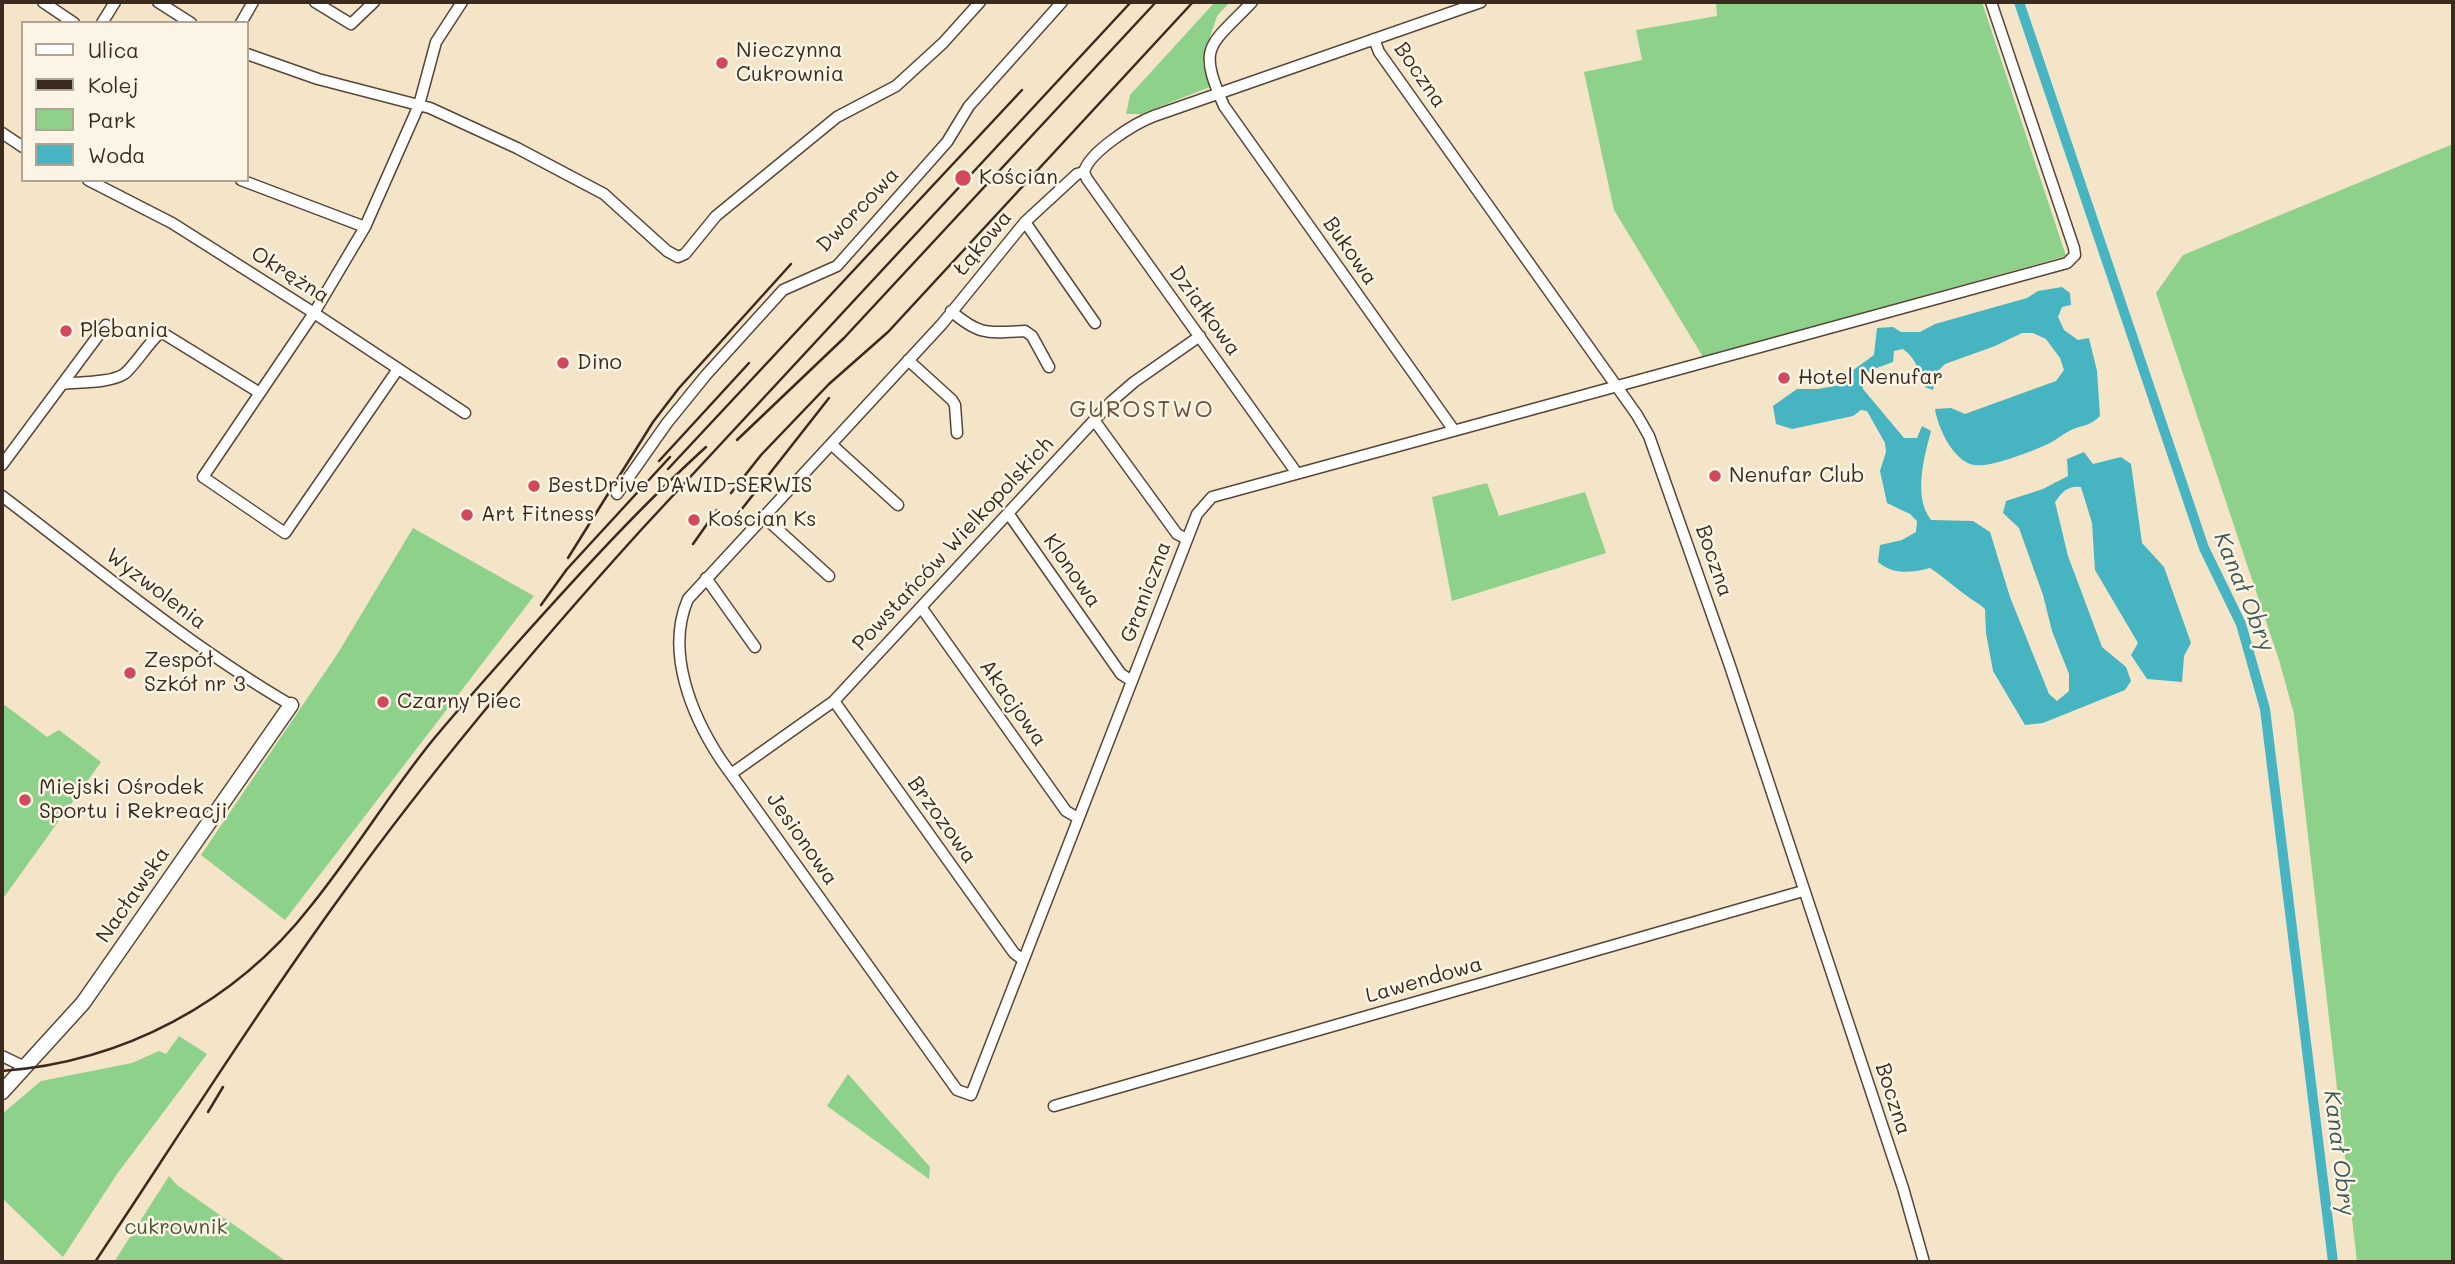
<!DOCTYPE html>
<meta charset="utf-8">
<style>
body{margin:0}
#map{position:relative;width:2455px;height:1264px;overflow:hidden;background:#f4e4c8;font-family:Mali,sans-serif}
canvas{display:block}
.frame{position:absolute;inset:0;border:4px solid #3b2a1e;pointer-events:none}
.legend{position:absolute;left:21px;top:21px;width:228px;height:161px;box-sizing:border-box;background:#fcf5e5;border:2px solid #afa495;margin:0;padding:9px 12px;list-style:none;font-size:21px;color:#3b2a1e}
.legend li{display:flex;align-items:center;gap:14px;height:35px}
.legend b{width:35px;border:2px solid #afa495}
</style>
<div id="map">
<canvas width="2455" height="1264"></canvas>
<div class="frame"></div>
<ul class="legend">
<li><b style="height:9px;background:#fff"></b>Ulica</li>
<li><b style="height:9px;background:#3b2a1e"></b>Kolej</li>
<li><b style="height:19px;background:#8dd18a"></b>Park</li>
<li><b style="height:19px;background:#46b4c1"></b>Woda</li>
</ul>
</div>
<script>
const ctx = document.querySelector('canvas').getContext('2d');
ctx.lineJoin = 'round';
function fillPath(path, color) {
  ctx.fillStyle = color;
  ctx.fill(path, 'evenodd');
}
function stroke(path, color, width, dash) {
  ctx.strokeStyle = color;
  ctx.lineWidth = width;
  ctx.lineCap = dash ? 'butt' : 'round';
  ctx.setLineDash(dash || []);
  ctx.stroke(path);
}
function write(font, color, halo, rows, align = 'center') {
  ctx.font = font + ' Mali,sans-serif';
  ctx.lineWidth = 5;
  ctx.setLineDash([]);
  ctx.textBaseline = 'middle';
  ctx.strokeStyle = halo;
  ctx.fillStyle = color;
  for (const [text, x, y, turn = 0] of rows) {
    ctx.save();
    ctx.translate(x, y);
    ctx.rotate((+turn || 0) * Math.PI / 180);
    ctx.textAlign = isNaN(turn) ? turn : align;
    if (halo) ctx.strokeText(text, 0, 0);
    ctx.fillText(text, 0, 0);
    ctx.restore();
  }
}
fillPath(new Path2D(`
 M1215,2H1230L1217,16L1205,52L1203,64L1210,87L1141,114H1126L1130,95Z
 M1716,2H1982L2066,256L1703,357L1614,210L1584,72L1642,60L1636,30L1717,16Z
 M2453,144V1262H2357L2294,714L2279,660L2156,293L2183,255Z
 M1487,483L1499,516L1585,492L1606,553L1452,601L1432,497Z
 M413,528L534,596L285,920L201,855L338,653Z
 M2,703L47,737L59,730L101,762L2,900Z
 M179,1036L207,1054L117,1174L63,1257L2,1198V1114L41,1081L132,1063L159,1051L166,1054Z
 M848,1074L930,1167L929,1179L827,1106Z
 M169,1176L177,1185L287,1262H114Z`), '#8dd18a');
fillPath(new Path2D(`
 M2062,287L2070,293L2071,305L2062,307L2058,317L2064,330L2078,340L2089,338L2097,371L2100,416C2090,426 2083,425 2071,430C2063,434 2056,440 2048,444C2033,451 1990,468 1974,465C1953,461 1938,428 1935,409L1951,408L1965,414L2056,381L2064,370L2060,358L2046,339L2033,333H2022L1995,346L1945,364L1936,373L1933,390L1925,387C1920,373 1916,358 1903,349L1894,351L1893,362L1874,369L1862,377L1863,389L1904,438H1917L1922,426L1931,431C1924,458 1913,496 1931,520L1973,521L1990,532L2010,597L2049,694L2057,701L2069,691V674L2052,631L2043,595L2019,528L2003,513L2006,501L2043,489L2068,476L2067,459L2084,452L2093,464L2121,457L2131,464L2142,543L2164,567L2191,643L2184,656L2182,682L2147,679L2131,655L2138,643L2095,570L2092,523L2081,487C2068,485 2062,492 2055,502L2068,556L2102,647L2126,667L2131,681L2125,690L2043,723L2025,725L1993,671L1986,633L1985,609C1979,603 1973,601 1967,596C1954,587 1944,577 1930,568C1912,573 1893,575 1878,562L1880,545L1902,540L1916,532L1917,521L1910,514L1887,503L1880,471L1886,452L1885,443L1867,411L1861,410L1853,416L1792,429L1776,424L1773,406L1797,389H1818L1845,384L1852,371L1874,355L1877,328L1893,327L1901,332H1920L1935,324L2027,298L2038,291Z`), '#46b4c1');
stroke(new Path2D(`
 M2019,2L2204,548L2241,624L2265,709L2333,1262`), '#46b4c1', 10);
const minor = new Path2D(`
 M43,2L74,23
 M158,2L191,23
 M315,2L351,24L374,2
 M1252,2C1209,47 1197,45 1224,106L1453,429
 M1481,2L1154,116C1135,123 1089,152 1084,172L1077,174L1025,222L942,324L688,599C665,652 692,716 721,760L957,1090L971,1095L1197,514L1212,497L2067,263L2075,255L2074,248L1991,2
 M102,23L115,2
 M241,23L253,2
 M1374,39L1379,52L1637,415L1649,436L1729,663L1903,1188L1924,1262
 M247,54L318,79L430,108L517,148L604,194L667,251L678,257L685,254L716,216L837,117L896,86L943,43L980,2
 M2,133L23,147
 M1084,172L1087,179L1296,472
 M88,180L172,223L314,313L465,413
 M241,180L365,227
 M1025,222L1095,323
 M951,311C980,336 988,333 1025,331L1032,336L1049,367
 M908,360L952,400L955,405L957,433
 M398,369L285,533L203,477L314,313L365,227L419,105L436,42L462,2
 M62,384C78,382 111,383 124,374C133,368 149,342 161,332L260,393
 M1094,420L1177,534L1187,539
 M831,444L898,505
 M2,465L106,325
 M617,494L667,423L706,375L783,290L837,266L947,142L969,106L1062,2
 M2,496C97,568 188,645 291,705
 M1008,513L1121,674L1132,681
 M764,517L829,576
 M706,578L755,647
 M921,607L1066,811L1078,818
 M834,701L1014,953L1022,959
 M731,774L834,701L1112,401L1134,382L1200,336
 M2,1056L25,1067
 M1054,1106L1803,891`);
const tertiary = new Path2D(`
 M2,1092L83,1003L291,705`);
stroke(minor, '#574638', 13);
stroke(tertiary, '#574638', 17);
stroke(minor, '#fff', 10);
stroke(tertiary, '#fff', 14);
stroke(new Path2D(`
 M737,440L844,338L1156,2
 M659,461L749,363
 M668,469L1022,90
 M731,493L761,455L829,384L888,332L1193,2
 M734,519L829,398
 M693,544L717,510
 M568,558L653,422L679,388L791,264
 M541,605L567,569L670,457
 M2,1071C123,1062 235,1003 310,907C353,854 389,794 432,741C460,707 490,674 519,641C579,574 640,507 706,447
 M208,1112L223,1087
 M95,1262C178,1137 258,1010 346,889C437,763 537,645 641,530L1131,2`), '#3b2a1e', 2.5);
for (const [x, y, r, color] of [
 [722,63,7,"#d1495b"],
 [963,178,9,"#d1495b"],
 [66,331,7,"#d1495b"],
 [563,363,7,"#d1495b"],
 [1784,378,7,"#d1495b"],
 [1715,476,7,"#d1495b"],
 [534,486,7,"#d1495b"],
 [467,515,7,"#d1495b"],
 [694,520,7,"#d1495b"],
 [130,673,7,"#d1495b"],
 [383,702,7,"#d1495b"],
 [25,800,7,"#d1495b"]
]) {
  const dot = new Path2D();
  dot.arc(x, y, r, 0, 2 * Math.PI);
  ctx.fillStyle = color;
  ctx.fill(dot);
  stroke(dot, '#fcf5e5', 2.5);
}
write('21px', '#3b2a1e', '#fcf5e5', [
 ["Nieczynna",736,51],
 ["Cukrownia",736,75],
 ["Kościan",979,178],
 ["Plebania",80,331],
 ["Dino",577,363],
 ["Hotel Nenufar",1798,378],
 ["Nenufar Club",1729,476],
 ["BestDrive DAWID-SERWIS",548,486],
 ["Art Fitness",481,515],
 ["Kościan Ks",708,520],
 ["Zespół",144,661],
 ["Szkół nr 3",144,685],
 ["Czarny Piec",397,702],
 ["Miejski Ośrodek",39,788],
 ["Sportu i Rekreacji",39,812]
], 'left');
write('21px', '#3b2a1e', '#fcf5e5', [
 ["Boczna",1420,75,55],
 ["Dworcowa",858,210,-46],
 ["Łąkowa",983,243,-50],
 ["Bukowa",1350,251,55],
 ["Okrężna",290,275,32],
 ["Działkowa",1205,311,54],
 ["Powstańców Wielkopolskich",953,544,-47],
 ["Boczna",1714,561,71],
 ["Klonowa",1072,571,55],
 ["Wyzwolenia",156,589,37],
 ["Graniczna",1146,592,-69],
 ["Akacjowa",1013,703,55],
 ["Brzozowa",942,820,54],
 ["Jesionowa",802,839,55],
 ["Nacławska",133,895,-55],
 ["Lawendowa",1424,980,-16],
 ["Boczna",1893,1099,72]
]);
write('21px', '#505439', '#fcf5e5', [
 ["cukrownik",176,1228]
]);
ctx.letterSpacing = '2px';
write('23px', '#6c533f', '#fcf5e5', [
 ["GUROSTWO",1142,410]
]);
ctx.letterSpacing = '0px';
write('italic 23px', '#3f5a57', '#fcf5e5', [
 ["Kanał Obry",2244,592,68],
 ["Kanał Obry",2339,1153,83]
]);
</script>
